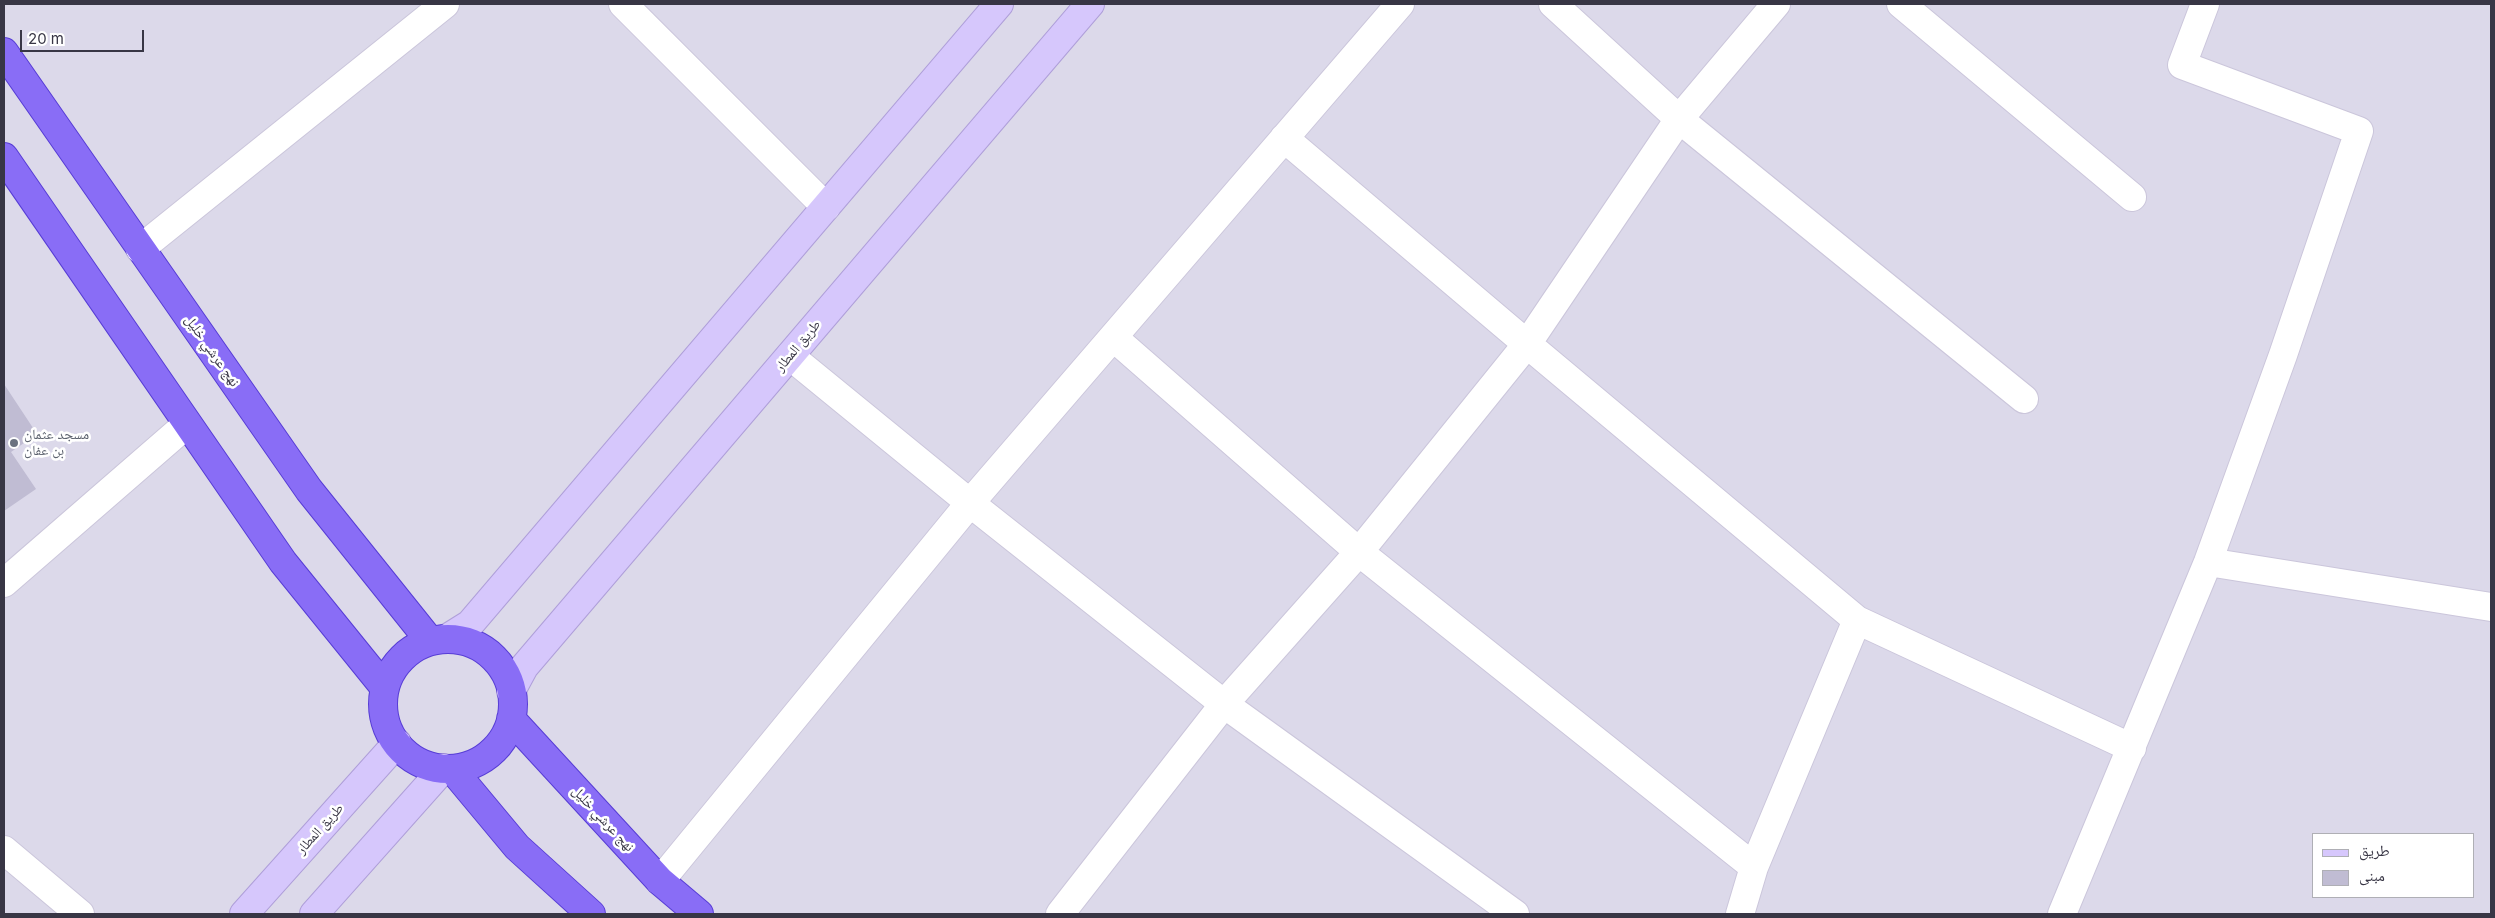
<!DOCTYPE html>
<meta charset="utf-8">
<style>
body{margin:0}
#map{position:relative;width:2495px;height:918px;overflow:hidden;background:#e9e6f2;font-family:Inter,"Noto Naskh Arabic",sans-serif}
canvas{display:block}
.frame{position:absolute;inset:0;border:5px solid #383645;pointer-events:none}
.legend{position:absolute;left:2312px;top:833px;width:162px;height:65px;box-sizing:border-box;background:#fff;border:1px solid #afafb5;margin:0;padding:6px 9px;list-style:none;font-size:15px;color:#383645}
.legend li{display:flex;align-items:center;gap:10px;height:25px}
.legend b{width:25px;border:1px solid #afafb5}
.scale{position:absolute;left:20px;top:30px;width:124px;height:22px;box-sizing:border-box;border:2px solid #383645;border-top:0;padding-left:6px;font-size:15px;line-height:18px;white-space:nowrap;color:#383645;-webkit-text-stroke:4px #fff;paint-order:stroke}
</style>
<div id="map">
<canvas width="2495" height="918"></canvas>
<div class="frame"></div>
<ul class="legend">
<li><b style="height:6px;background:#d6c7fc"></b>طريق</li>
<li><b style="height:14px;background:#c0bcd3"></b>مبنى</li>
</ul>
<div class="scale">20 m</div>
</div>
<script>
const ctx = document.querySelector('canvas').getContext('2d');
ctx.lineJoin = 'round';
function fillPath(path, color) {
  ctx.fillStyle = color;
  ctx.fill(path, 'evenodd');
}
function stroke(path, color, width, dash) {
  ctx.strokeStyle = color;
  ctx.lineWidth = width;
  ctx.lineCap = dash ? 'butt' : 'round';
  ctx.setLineDash(dash || []);
  ctx.stroke(path);
}
function write(font, color, halo, rows, align = 'center') {
  ctx.font = font + ' Inter,"Noto Naskh Arabic",sans-serif';
  ctx.lineWidth = 5;
  ctx.setLineDash([]);
  ctx.textBaseline = 'middle';
  ctx.strokeStyle = halo;
  ctx.fillStyle = color;
  for (const [text, x, y, turn = 0] of rows) {
    ctx.save();
    ctx.translate(x, y);
    ctx.rotate((+turn || 0) * Math.PI / 180);
    ctx.textAlign = isNaN(turn) ? turn : align;
    if (halo) ctx.strokeText(text, 0, 0);
    ctx.fillText(text, 0, 0);
    ctx.restore();
  }
}
fillPath(new Path2D(`
 M4,4H2491V914H4ZM2314,834H2474V897H2314Z`), '#dcd9ea');
fillPath(new Path2D(`
 M4,384L37,434L11,452L36,489L4,511Z`), '#c0bcd3');
const street = new Path2D(`
 M623,4L826,207
 M1553,4L1679,119L2024,399
 M1901,4L2132,197
 M1284,138L1527,344L1857,620L2132,748
 M140,249L445,4
 M1113,337L1359,552L1754,867
 M790,356L970,503L1224,704L1515,914
 M2208,562L2491,607
 M4,583L186,425
 M4,850L80,914
 M660,881L970,503L1400,4
 M1060,914L1224,704L1359,552L1527,344L1679,119L1776,4
 M1740,914L1754,867L1857,620
 M2062,914L2208,562L2283,355L2359,131L2182,65L2205,4`);
const secondary = new Path2D(`
 M446,639L470,624L999,4
 M511,691L524,667L1090,4
 M244,914L397,743
 M314,914L444,768`);
const highway = new Path2D(`
 M4,52L309,490L430,641
 M4,157L283,562L385,688
 M383 704a65 65 0 1 1 130 0a65 65 0 1 1-130 0Z
 M511,719L660,881L699,914
 M452,769L517,847L591,914`);
stroke(street, '#cbc6db', 30);
stroke(secondary, '#af9fd9', 30);
stroke(highway, '#573dd5', 30);
stroke(street, '#fff', 28);
stroke(secondary, '#d6c7fc', 28);
stroke(highway, '#896df6', 28);
for (const [x, y, r, color] of [
 [14,443,5,"#6b7280"]
]) {
  const dot = new Path2D();
  dot.arc(x, y, r, 0, 2 * Math.PI);
  ctx.fillStyle = color;
  ctx.fill(dot);
  stroke(dot, '#fff', 2);
}
write('14px', '#383645', '#fff', [
 ["طريق المطار",798,346,-50],
 ["نهج عرشي خليل",212,351,55],
 ["نهج عرشي خليل",603,819,47],
 ["طريق المطار",320,829,-48]
]);
write('14px', '#5b616d', '#fff', [
 ["مسجد عثمان",24,435],
 ["بن عفان",24,451]
], 'left');
</script>
